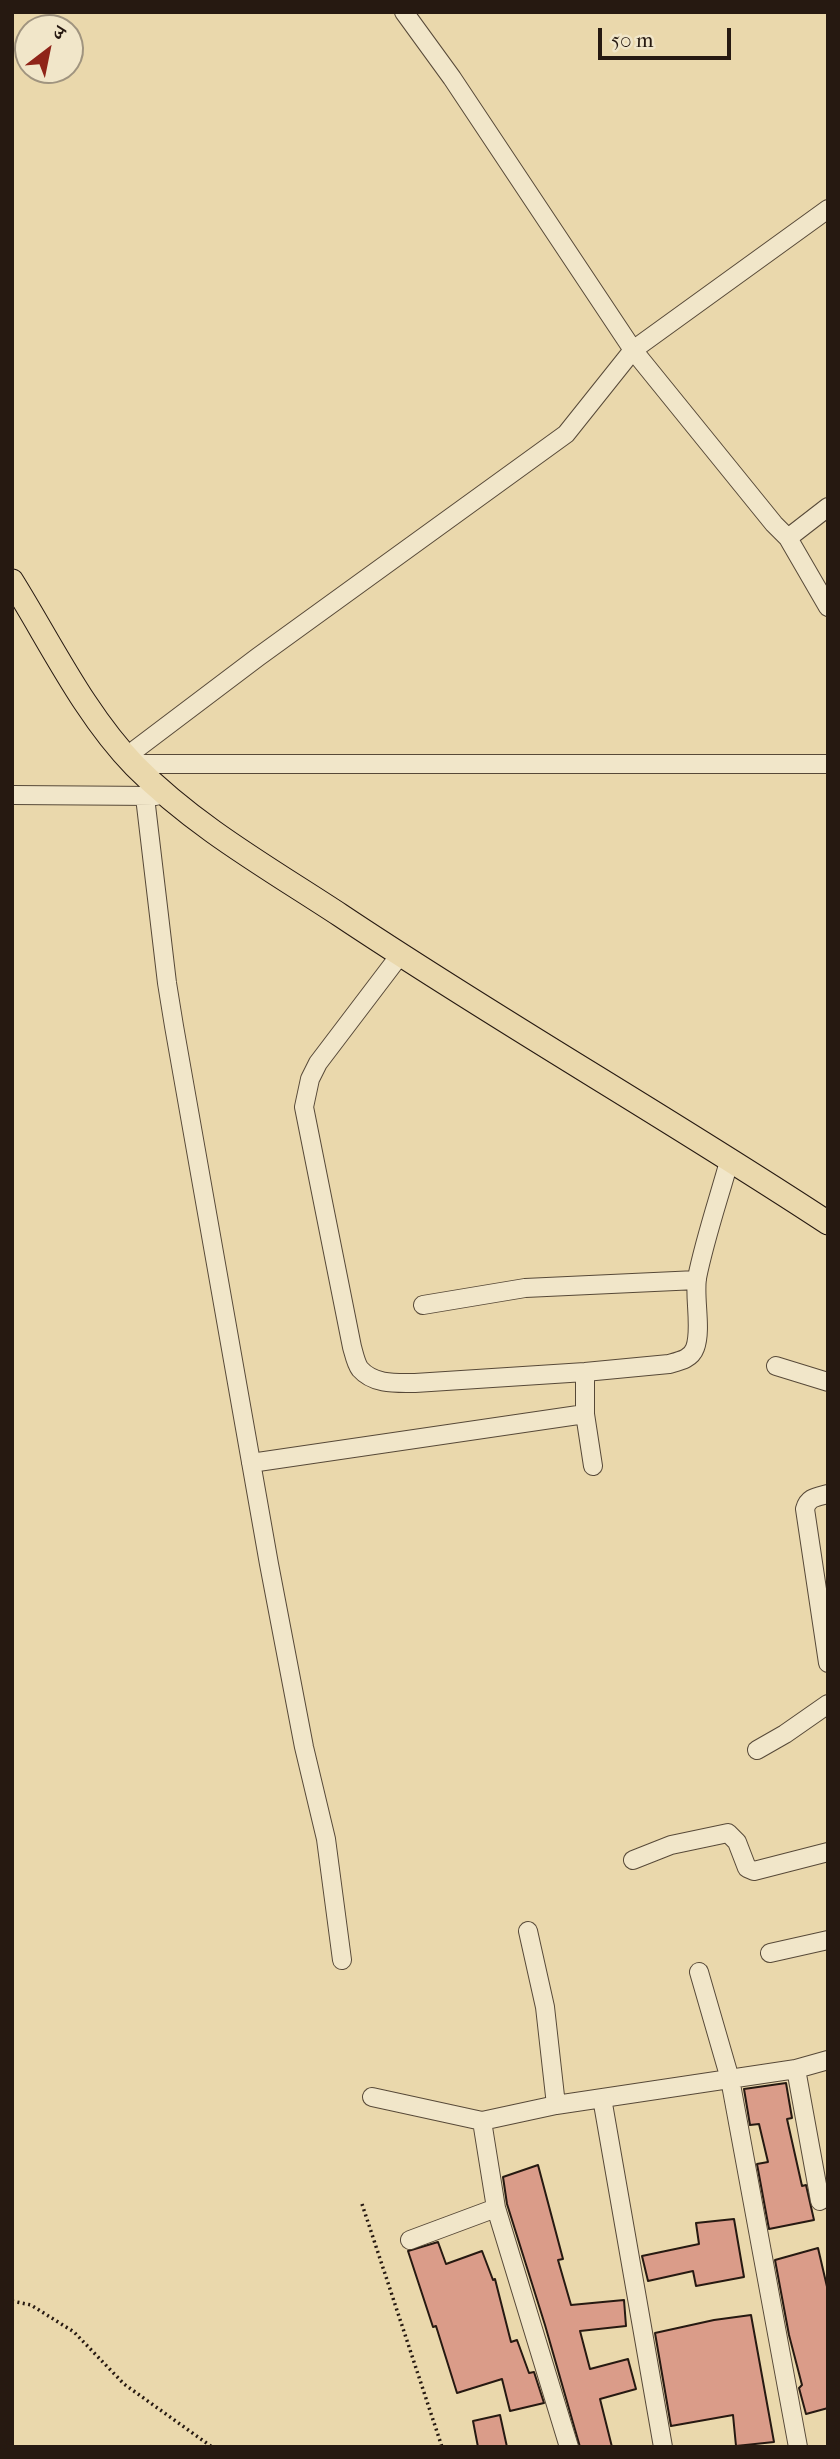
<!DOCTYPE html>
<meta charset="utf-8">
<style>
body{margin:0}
#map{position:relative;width:840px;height:2459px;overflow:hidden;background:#ead8ac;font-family:"IM FELL French Canon","Noto Serif Devanagari",serif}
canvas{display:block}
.frame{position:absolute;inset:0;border:14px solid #261911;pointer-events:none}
.north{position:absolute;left:14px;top:14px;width:70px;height:70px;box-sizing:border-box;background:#f1e6c9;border:2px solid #a0947f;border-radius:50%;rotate:32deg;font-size:19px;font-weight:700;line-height:28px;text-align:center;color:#261911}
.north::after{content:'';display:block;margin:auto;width:24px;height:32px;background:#8f2418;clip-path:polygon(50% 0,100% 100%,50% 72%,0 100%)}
.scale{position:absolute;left:598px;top:28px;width:133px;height:32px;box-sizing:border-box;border:4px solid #261911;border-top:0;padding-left:9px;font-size:21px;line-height:24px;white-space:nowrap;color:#261911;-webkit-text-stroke:5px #f1e6c9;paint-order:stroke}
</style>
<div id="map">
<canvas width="840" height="2459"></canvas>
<div class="frame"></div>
<div class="north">उ</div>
<div class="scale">50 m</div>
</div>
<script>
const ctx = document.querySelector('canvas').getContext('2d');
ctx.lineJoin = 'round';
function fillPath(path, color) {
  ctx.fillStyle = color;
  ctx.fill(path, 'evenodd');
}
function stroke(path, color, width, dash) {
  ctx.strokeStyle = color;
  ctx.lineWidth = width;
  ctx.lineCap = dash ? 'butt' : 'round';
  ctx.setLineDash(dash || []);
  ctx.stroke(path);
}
const building = new Path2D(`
 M786,2083L792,2118L787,2119L802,2186L806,2185L814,2220L769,2229L757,2164L768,2162L759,2124L750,2125L744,2089Z
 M538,2165L563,2259L558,2260L571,2305L624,2300L626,2326L580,2331L590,2369L628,2359L636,2389L600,2399L612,2447H580L545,2325L507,2204L503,2177Z
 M734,2219L744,2277L696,2286L693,2271L648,2281L642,2256L699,2244L696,2223Z
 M438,2242L446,2264L482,2251L493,2280L495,2279L511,2342L517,2340L529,2373L534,2372L544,2403L510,2411L502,2379L457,2393L436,2326L433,2327L408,2251Z
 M818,2248L828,2291V2408L806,2414L799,2388L802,2385L789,2335L775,2260Z
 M751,2315L774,2442L736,2446L733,2415L671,2426L655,2333L714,2320Z
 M500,2415L507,2447H478L473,2421Z`);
fillPath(building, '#da9c89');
stroke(building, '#261911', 2);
const minor = new Path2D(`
 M404,12L452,78L633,350L774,524L788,538L828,507
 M788,538L828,607
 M127,756L258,657L566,434L633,350L828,209
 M134,764H828
 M12,795L156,796
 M145,797L167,983L174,1026L269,1564L304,1747L326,1839L342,1960
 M400,955L318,1063L310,1079L304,1107L352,1347C354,1354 356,1364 360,1369C374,1385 397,1383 415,1383L585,1372L669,1364C680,1361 691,1359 695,1348C702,1329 694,1299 697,1278C705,1238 719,1198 730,1158
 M423,1305L525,1288L697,1280
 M776,1366L828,1382
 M585,1372V1414L593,1466
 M251,1463L585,1414
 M828,1494C817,1497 808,1497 805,1509L828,1663
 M757,1750L785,1734L828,1704
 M633,1860L671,1845L728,1833L737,1842L747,1868L754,1871L828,1852
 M528,1931L545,2007L556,2105
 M770,1953L828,1940
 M699,1972L730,2079L798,2447
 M796,2069L820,2201
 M372,2097L482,2121L556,2105L796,2069L828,2060
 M602,2098L663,2447
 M482,2121L496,2208L569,2447
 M410,2240L496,2208`);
const major = new Path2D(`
 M12,581C50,642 85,715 135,766C194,826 270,869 340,915C500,1022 667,1117 828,1223`);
stroke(minor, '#574938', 20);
stroke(major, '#261911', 25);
stroke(new Path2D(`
 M362,2204L442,2447
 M12,2301L31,2305L74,2332L124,2384L212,2447`), '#261911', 3.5, [2, 3.5]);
stroke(minor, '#f1e6c9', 18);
stroke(major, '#ead8ac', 23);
</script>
